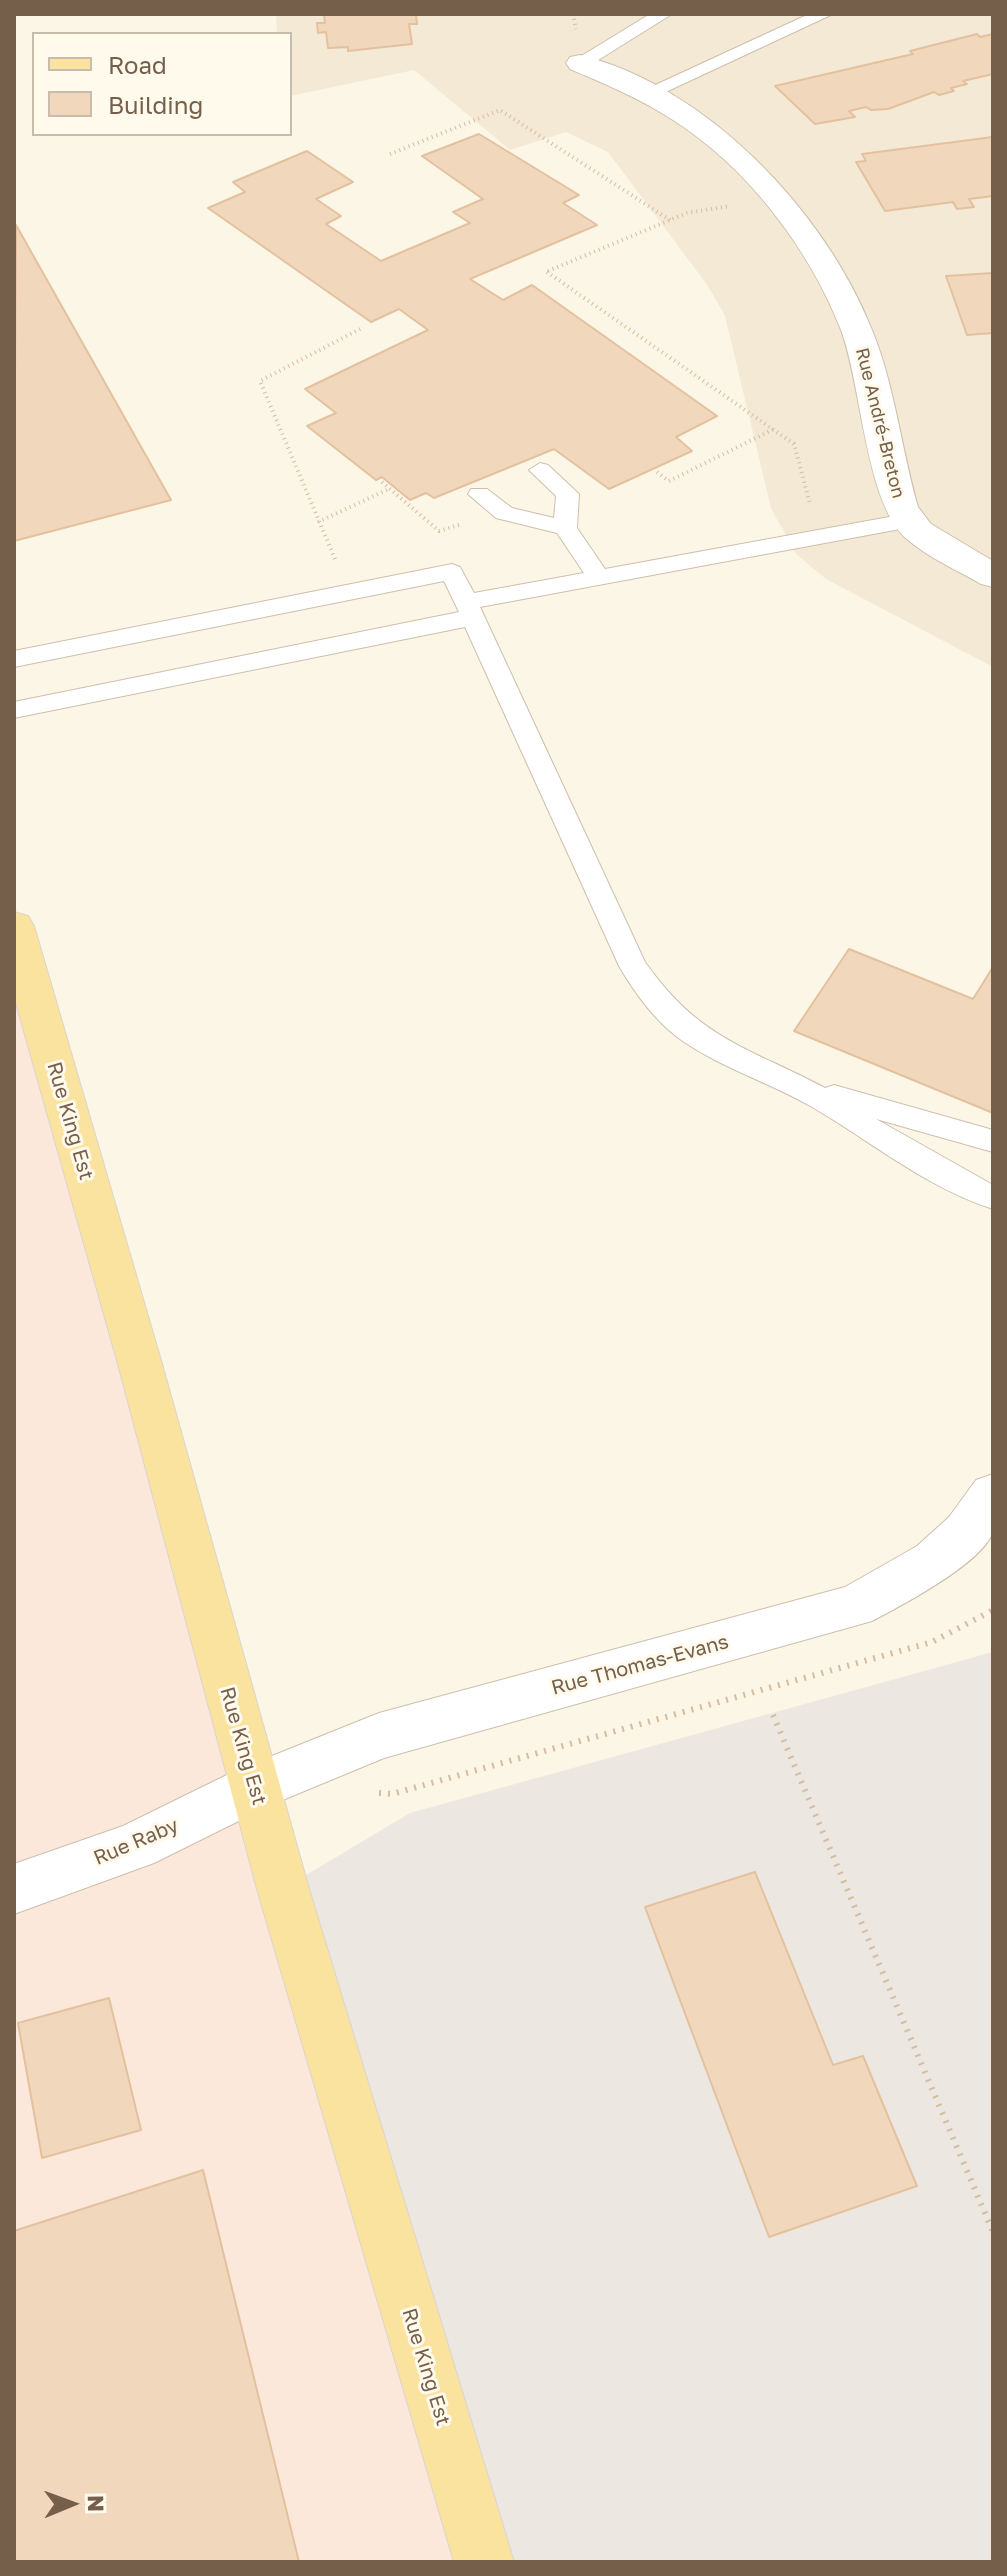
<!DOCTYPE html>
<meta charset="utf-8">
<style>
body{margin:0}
#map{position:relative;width:1007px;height:2576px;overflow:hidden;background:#fcf6e6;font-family:"Golos Text",sans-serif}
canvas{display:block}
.frame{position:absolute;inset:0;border:16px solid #755f4b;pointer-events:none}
.legend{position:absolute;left:32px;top:32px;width:260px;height:104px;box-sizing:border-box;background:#fffaec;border:2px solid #c8bcac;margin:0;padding:10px 14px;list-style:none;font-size:24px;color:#755f4b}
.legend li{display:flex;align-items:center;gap:16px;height:40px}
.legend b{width:40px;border:2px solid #c8bcac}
.north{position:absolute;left:32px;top:2464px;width:80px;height:80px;-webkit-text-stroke:6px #fffaec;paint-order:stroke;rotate:89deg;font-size:22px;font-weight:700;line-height:32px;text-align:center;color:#755f4b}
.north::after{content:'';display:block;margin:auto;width:28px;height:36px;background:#755f4b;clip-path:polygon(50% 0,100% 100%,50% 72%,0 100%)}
</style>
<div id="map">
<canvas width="1007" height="2576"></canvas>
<div class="frame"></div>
<ul class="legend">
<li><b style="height:10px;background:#fae39f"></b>Road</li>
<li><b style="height:22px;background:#f1d8bd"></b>Building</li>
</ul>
<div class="north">N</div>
</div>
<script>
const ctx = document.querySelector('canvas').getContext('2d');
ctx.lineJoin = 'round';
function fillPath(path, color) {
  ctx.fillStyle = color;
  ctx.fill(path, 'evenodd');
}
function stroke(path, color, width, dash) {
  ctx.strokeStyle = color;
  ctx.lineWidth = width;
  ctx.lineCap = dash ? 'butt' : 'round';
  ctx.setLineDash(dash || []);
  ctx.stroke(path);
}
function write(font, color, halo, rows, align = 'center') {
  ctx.font = font + ' "Golos Text",sans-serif';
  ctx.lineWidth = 6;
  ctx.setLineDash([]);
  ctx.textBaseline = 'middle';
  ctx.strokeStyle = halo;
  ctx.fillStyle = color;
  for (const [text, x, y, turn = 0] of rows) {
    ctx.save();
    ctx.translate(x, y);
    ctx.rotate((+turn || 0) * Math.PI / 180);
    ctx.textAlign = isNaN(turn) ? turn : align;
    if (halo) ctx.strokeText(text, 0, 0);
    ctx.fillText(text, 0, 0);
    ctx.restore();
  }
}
fillPath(new Path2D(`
 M276,14H993V667L826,579L796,554L771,508L725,316L708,286L608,152L566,132L510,150L414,70L290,96V34H277Z`), '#f4e9d4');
fillPath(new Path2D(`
 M14,926L484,2562H14Z`), '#fce8da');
fillPath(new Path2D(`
 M993,1652V2562H484L283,1889L410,1813Z`), '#ece7e0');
const building = new Path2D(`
 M324,14L416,15L417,24H409L412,44L348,51V47L328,48L326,32L318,33L317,23H325Z
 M977,34L980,37L993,34V74L963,81L967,84L951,88L954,91L939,95L934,92L888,109L871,110L866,107L849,111L855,117L815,124L775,86L913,54L910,51Z
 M479,134L579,195L563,203L597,225L470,279L503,300L532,285L717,416L676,437L692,451L609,489L554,449L434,498L426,493L410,500L382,477L376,480L307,426L336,413L305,389L428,330L399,309L371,322L208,208L245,192L233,182L307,151L353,182L316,199L341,216L326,224L381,261L470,223L453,212L483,199L422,156Z
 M993,137V196L969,199L974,207L957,209L953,202L885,211L856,162L866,161L862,154Z
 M16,225L171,500L14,541Z
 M993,273V333L967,335L946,276Z
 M849,949L973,999L993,967V1113L794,1031Z
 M755,1872L833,2065L863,2056L917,2186L769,2237L645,1907Z
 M109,1998L141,2130L42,2158L18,2023Z
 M203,2170L299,2562H14V2231Z`);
fillPath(building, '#f1d8bd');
stroke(building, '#e4c19e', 2);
const service = new Path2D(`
 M650,14H672L587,67H573L570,63Z
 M809,14H833L655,97L648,99L638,93Z
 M540,463L548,465L579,494L577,528L605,569L911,513L923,520L911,527L480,607L645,962C700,1040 746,1046 825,1088L834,1085L993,1130V1152L876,1119L993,1185V1209C927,1188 872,1142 812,1107C769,1082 718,1067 677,1037C654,1019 634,992 619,966L465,627L14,718V702L459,612L444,581L14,667V651L452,564L460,567L474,593L584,573L557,533L496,518L468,494L471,489H487L512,508L554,518L556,496L529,470Z`);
const minor = new Path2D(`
 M580,55C706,86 825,211 872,330C895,386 901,448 918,507L931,524L993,561V587L981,584C957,570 929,558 908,540C865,505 862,385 841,330C809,248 747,167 673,120C641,99 605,84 570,69L566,63L570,57Z
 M993,1474C993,1492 996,1512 993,1530C988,1560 899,1607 872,1621L384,1758L273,1804L154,1863L14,1914V1864L123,1826L237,1770L379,1713L845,1587L917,1546L949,1517L976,1480Z`);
const primary = new Path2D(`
 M14,912L28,916L34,926L162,1364L309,1889L514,2562H454L257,1889L118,1364L14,996Z`);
stroke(service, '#cebfac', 2);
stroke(minor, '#cebfac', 2);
stroke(primary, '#dbd5d0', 2);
stroke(new Path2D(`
 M573,14L576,29
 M390,154L500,110L670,220
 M548,271L687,213L730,206
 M547,272L794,444L810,504
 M657,472L669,481L774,429
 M382,482L439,531L462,524
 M318,522L389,489
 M335,559L260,381L360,329`), '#d6bca0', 4, [1, 4]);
stroke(new Path2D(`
 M773,1715L993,2232
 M379,1793L392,1794L932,1642L993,1610`), '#d6bca0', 6, [2, 7]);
fillPath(service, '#fff');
fillPath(minor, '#fff');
fillPath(primary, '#fae39f');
write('18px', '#755f4b', '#fffaec', [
 ["Rue André-Breton",880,423,76]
]);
write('20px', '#755f4b', '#fffaec', [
 ["Rue King Est",70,1121,74],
 ["Rue Thomas-Evans",640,1665,-15],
 ["Rue King Est",243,1746,74],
 ["Rue Raby",136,1842,-23],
 ["Rue King Est",426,2367,73]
]);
</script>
